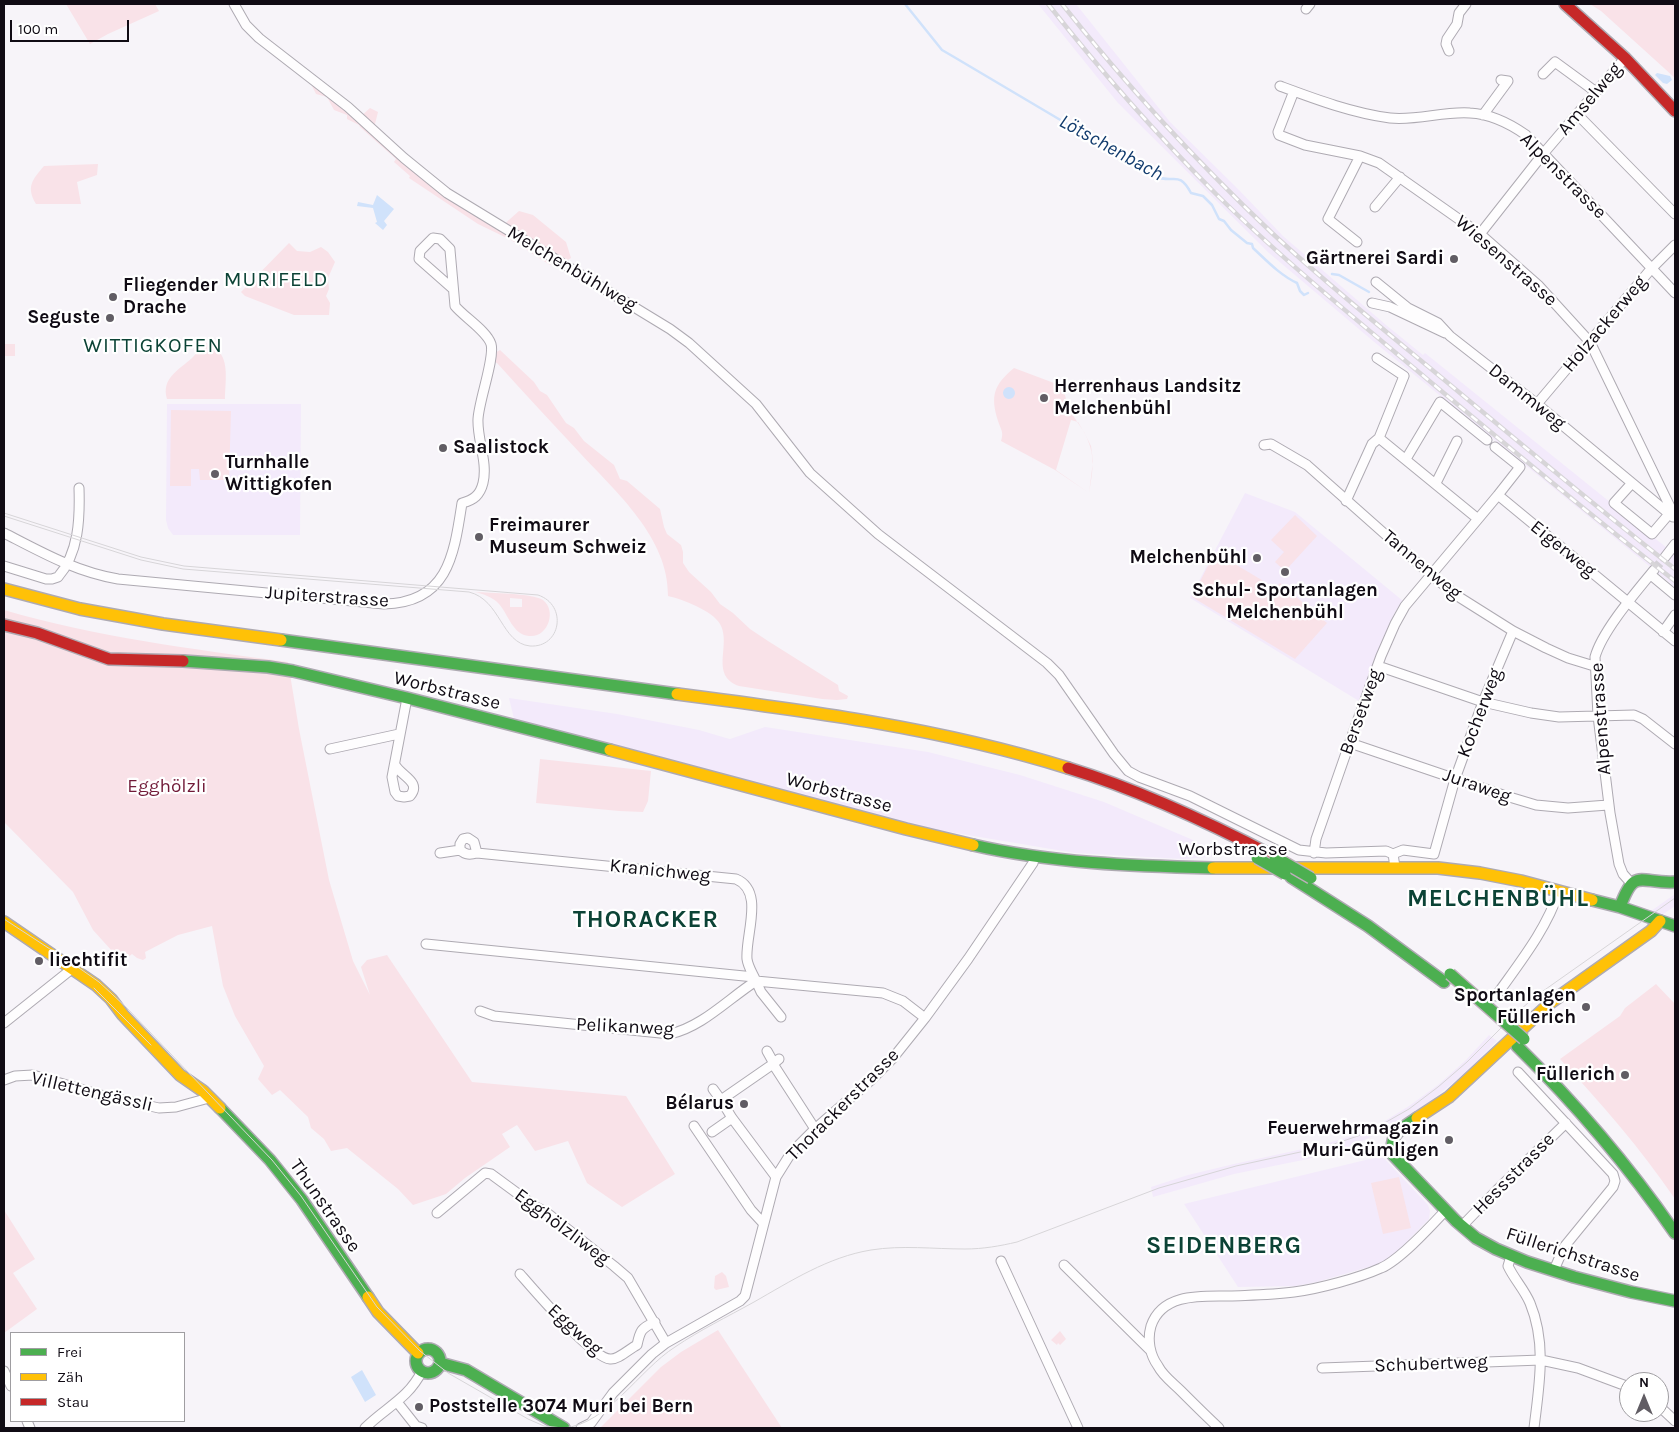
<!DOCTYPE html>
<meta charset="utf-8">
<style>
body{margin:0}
#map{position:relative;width:1679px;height:1432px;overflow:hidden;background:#f7f4f9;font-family:Karla,sans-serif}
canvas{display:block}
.frame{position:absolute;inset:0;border:5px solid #100b14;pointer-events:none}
.legend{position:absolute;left:10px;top:1332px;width:175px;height:90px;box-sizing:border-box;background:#fff;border:1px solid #9f9da1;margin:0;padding:6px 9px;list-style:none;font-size:15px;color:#100b14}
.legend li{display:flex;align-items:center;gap:10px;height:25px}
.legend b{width:25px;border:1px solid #9f9da1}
.north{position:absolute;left:1619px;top:1372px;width:50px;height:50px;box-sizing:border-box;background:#fff;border:1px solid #9f9da1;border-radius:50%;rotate:0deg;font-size:14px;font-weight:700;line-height:20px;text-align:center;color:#100b14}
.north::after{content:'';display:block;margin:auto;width:18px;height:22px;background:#615d64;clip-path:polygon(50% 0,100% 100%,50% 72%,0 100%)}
.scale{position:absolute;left:10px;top:20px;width:119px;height:22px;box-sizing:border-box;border:2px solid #100b14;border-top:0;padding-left:6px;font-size:15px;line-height:18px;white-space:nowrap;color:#100b14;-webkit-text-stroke:4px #fff;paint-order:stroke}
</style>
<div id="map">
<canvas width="1679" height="1432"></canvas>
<div class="frame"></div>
<ul class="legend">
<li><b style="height:6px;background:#4caf50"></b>Frei</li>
<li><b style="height:6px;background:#ffc107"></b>Zäh</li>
<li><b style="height:6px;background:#c62828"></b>Stau</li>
</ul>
<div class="north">N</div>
<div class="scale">100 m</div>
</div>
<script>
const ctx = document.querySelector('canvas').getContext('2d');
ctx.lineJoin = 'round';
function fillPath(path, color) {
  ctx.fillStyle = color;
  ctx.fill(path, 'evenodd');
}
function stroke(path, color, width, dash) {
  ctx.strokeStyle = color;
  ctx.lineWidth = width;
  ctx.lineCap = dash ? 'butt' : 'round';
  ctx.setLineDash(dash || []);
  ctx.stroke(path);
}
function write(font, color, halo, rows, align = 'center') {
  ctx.font = font + ' Karla,sans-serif';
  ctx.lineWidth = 4.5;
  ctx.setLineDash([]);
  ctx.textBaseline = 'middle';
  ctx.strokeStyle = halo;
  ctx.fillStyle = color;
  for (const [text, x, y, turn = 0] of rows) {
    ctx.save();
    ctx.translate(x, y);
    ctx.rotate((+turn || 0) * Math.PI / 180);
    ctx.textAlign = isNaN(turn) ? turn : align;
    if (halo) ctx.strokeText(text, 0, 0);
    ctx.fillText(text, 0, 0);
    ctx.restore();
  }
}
fillPath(new Path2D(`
 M1038,4H1076L1170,122L1239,190L1283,236L1386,325L1423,355L1425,353L1667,548L1675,556V587L1373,341L1269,253L1118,103Z
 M167,404H301L300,535H173L168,528L166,520Z
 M1245,493L1295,512L1403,601L1395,612L1359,701L1190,598Z
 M509,698L617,714L699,730L726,738L730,739L765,727L928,752L1020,775L1104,802L1221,852L1220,856L1183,859L1075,853L932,829L515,723Z
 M1675,894V906L1662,915L1651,911Z
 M1489,1035L1497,1041L1464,1074L1427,1104L1377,1134L1349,1147L1308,1159L1234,1174L1153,1197L1151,1187L1188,1175L1234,1164L1321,1145L1349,1137L1380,1124L1409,1106L1438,1085L1466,1060Z
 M1382,1156L1428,1205L1430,1211L1429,1219L1392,1257L1379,1264L1317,1282L1295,1286L1238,1287L1184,1204Z`), '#f3eafb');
fillPath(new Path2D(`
 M66,4H155L159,11L108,34L90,44Z
 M1590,4H1675V78L1601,11Z
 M314,82L359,118L370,108L378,112L374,128L403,158L501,227L519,211L533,215L566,242L571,258L566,261L557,258L550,265L511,240L478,224L409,178L410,176L394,162L396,159L360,127L359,125L347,119V115L334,110L327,97L316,94L312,86Z
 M98,164L97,175L77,182L81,204H36C26,187 32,180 44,166Z
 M289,243L297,251L310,252L321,247L328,252L335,262L328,278L329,289L326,296L330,303L329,315H294L245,296L241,292Z
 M204,342C210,345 216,348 220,353C229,364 225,386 225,399H167C161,378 179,370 192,358C197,353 201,348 204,342Z
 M4,344H15V356H4Z
 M500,350L534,382L540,391L547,395L566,423L574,428L584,441L614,465L620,479L627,481L660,509L664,527L667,534L681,545L683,552V563L689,572L711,592L720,604L733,613L750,629L768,641L838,685L839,691L848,696L847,699L837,700L822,699L739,686C709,675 732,645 720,624C713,611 682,599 668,596C669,538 616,492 580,453C552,423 524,393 497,363L491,361L493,354Z
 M1014,368L1062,386L1070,411L1084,432L1091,446L1093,461L1089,493L1055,470L1001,441C1004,432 1001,430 998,421C990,395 994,385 1014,368ZM1071,420L1078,422C1095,449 1095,461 1089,493L1056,470Z
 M171,410L231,411L229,480H200L199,469H191V486H170Z
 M1295,515L1317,536L1285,571L1275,562L1284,552L1271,540Z
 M1215,552L1275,588L1280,583L1327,623L1295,659L1192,597Z
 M475,592C490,593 532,593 543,600C557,611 548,638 529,636C513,635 508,614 499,604C493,597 483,594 475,592ZM510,598L522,599V607H510Z
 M4,610C97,637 192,649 288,662L299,729L329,880L353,961L370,995L361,967L367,960L387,955L472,1082L626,1096L675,1174L622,1207L587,1183L568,1141L535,1151L517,1125L502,1134L510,1147L465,1178L446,1194L413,1205L398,1189L347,1148L331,1151L324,1139L311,1128L308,1117L280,1090L272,1095L258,1079L264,1066L235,1016L223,986L212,926L178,935L145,952L146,958L143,960L137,958L132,954L122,962L93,930L73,892L4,822Z
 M540,759L651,771L648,801L643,812L619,811L536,803Z
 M1656,984L1675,1004V1199C1641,1149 1601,1103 1560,1059L1620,1016L1625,1008Z
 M1399,1177L1411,1228L1383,1234L1371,1183Z
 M4,1210L35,1259L13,1273L37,1309L4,1333Z
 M722,1272L726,1276L729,1287L716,1290L714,1288L715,1276Z
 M718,1330L782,1428H600L661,1367L681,1352Z
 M1060,1331L1066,1339L1060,1345L1058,1343L1057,1345L1051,1340Z`), '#f9e2e8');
fillPath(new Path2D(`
 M1657,73L1670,76L1672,80L1667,84L1663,83L1655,75Z
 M377,195L394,209L384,221L387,225L383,230L375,223L377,222L373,208L357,206L358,202L373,205Z
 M1003 393a6 6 0 1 1 12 0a6 6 0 1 1-12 0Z
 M362,1370L376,1395L365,1402L351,1377Z`), '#d0e2fb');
stroke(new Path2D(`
 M905,4L942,50L954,57L1155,176C1174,185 1178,169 1191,193L1203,196L1212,205L1219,219L1224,221L1231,230L1247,243L1252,244L1253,248C1267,261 1280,275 1297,283L1300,291L1304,295L1308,293
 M1332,274L1339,275L1369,292`), '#d0e2fb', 2.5);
stroke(new Path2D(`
 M1654,570L1665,557`), '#d4d1d7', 9, [9, 4.5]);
const street = new Path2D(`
 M234,4L246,25L259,38L348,107L404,158L447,193L670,329L689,343L756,404L810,473L878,534L1047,663L1059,675L1114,754L1128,771L1139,777L1190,796L1299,850L1326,853L1386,851L1393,854L1395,867
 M1306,9L1310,4
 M1449,51L1446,44L1447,39L1457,24L1459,13L1466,4
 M1543,74L1555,62L1596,92
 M1280,86C1315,99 1352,113 1390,118C1417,121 1443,111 1470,113C1491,114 1509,123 1526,135L1675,293
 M1294,91L1278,132L1279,135L1305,145L1360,156L1379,163L1480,234L1539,286L1590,342L1675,517
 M1577,114L1675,214
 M1483,115L1508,81L1501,80
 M1375,207L1400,177
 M1480,234L1543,154L1625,58
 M1357,242L1328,219L1360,156
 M1376,282L1408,308L1438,323L1450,336L1537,404L1673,517
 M1372,303L1390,307L1445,333
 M1537,404L1651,269L1675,245
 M1379,438L1478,519L1498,495L1675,641
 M1264,445L1271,444L1307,465L1431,575L1459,597L1513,631L1546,648L1568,658L1594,666
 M1495,447L1520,467L1498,495
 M1406,459L1440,402L1487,440
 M1436,483L1457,441
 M1632,483L1614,503L1652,534L1669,514
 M1346,501L1372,444L1379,438L1404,376L1377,358
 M4,533C41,552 76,572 118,579L384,604C448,603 454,555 462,503C474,500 480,495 483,483C488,462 477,440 478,419C479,400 495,358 491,344C487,331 464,317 455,306L450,250V249L440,239L433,238L420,251L419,259L453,289
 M1665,557L1675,544
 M4,566L46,579H52L58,577C79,553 80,518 79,488
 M1651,575L1675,595
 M1663,632L1675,615
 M1378,666L1483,702L1531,713L1559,717L1634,715L1643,719L1675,744
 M1350,743L1506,796L1536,805L1568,808L1608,805
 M330,749L399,734
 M395,765C401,776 422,782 410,796L404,797L398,796L395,792L392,777L407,698
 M440,853L460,850
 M477,853C470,855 466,855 460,850V844L463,839L468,838L474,842L477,853L736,879C765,891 745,935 747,959C748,967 753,974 756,981L883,993L903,1001L925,1018
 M1314,853L1316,839L1353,733L1381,656L1395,624L1405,606L1478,519
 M1393,854L1403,850L1434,854L1455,779L1483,702L1513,631
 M1631,883L1623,874L1619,864L1610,813L1598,716L1595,657C1602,631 1636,592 1654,570
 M426,944L754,977
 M1496,996C1520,962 1546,930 1559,891
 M480,1011L494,1016L670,1034C702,1027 728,999 756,981L761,992L781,1017
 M4,1023L73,968
 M767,1051L772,1060L773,1064L779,1059
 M1518,1072L1613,1174L1615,1181L1613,1187L1564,1247L1554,1270
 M4,1080L15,1076L33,1075L104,1096L159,1108L176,1107L209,1098
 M713,1089L721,1100
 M694,1126L751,1210L763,1223
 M712,1132L732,1118
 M776,1177L732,1118L721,1100L773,1064L815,1129
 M437,1213L485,1173L491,1174L536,1207L546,1212L614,1266L628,1278L666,1343
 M1462,1226L1497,1190L1566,1123
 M1511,1256L1508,1266C1514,1279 1524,1289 1530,1303C1547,1344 1539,1386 1534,1428
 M1001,1261L1078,1428
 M1064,1265L1151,1351
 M520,1274C534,1290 592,1358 610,1359C618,1360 629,1349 637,1345C640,1331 641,1328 655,1322
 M1322,1368L1541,1360L1578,1368L1629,1387
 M4,1371L11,1386
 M397,1402L416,1426L422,1428
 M1659,1406L1675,1421
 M27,1421L30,1428
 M365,1428C386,1407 408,1399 422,1371
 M581,1428L591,1423L613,1393L652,1354L666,1343L740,1301L745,1296L776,1177L791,1153L815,1129L871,1080L893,1058L925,1018L968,959L1033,863L1035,856
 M1219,1428C1206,1416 1193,1403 1181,1391C1173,1383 1163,1376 1158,1366C1150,1355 1147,1340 1151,1326C1162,1293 1201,1296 1229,1296C1251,1295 1272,1295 1294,1292C1318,1289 1359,1278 1381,1268C1400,1260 1431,1226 1446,1210`);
const fast = new Path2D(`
 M281,640L677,694
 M183,661L268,667L293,671L407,698L610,750
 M973,845C1051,863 1133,866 1213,868
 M1291,877L1368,926L1444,982
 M1592,900L1620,907L1675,926
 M1620,907C1635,866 1640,884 1675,882
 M1517,1046C1576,1104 1628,1165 1675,1233
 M220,1108L270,1160L302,1200L368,1297
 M1417,1118C1401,1129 1389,1133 1393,1155L1456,1221L1476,1238L1496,1249L1527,1262L1574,1277L1631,1292L1675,1301
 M416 1361a12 12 0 1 1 24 0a12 12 0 1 1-24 0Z
 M440,1363L466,1370L564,1428`);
const slow = new Path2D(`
 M4,589L80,609L163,624L281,640
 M677,694C809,711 940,728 1068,768
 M610,750L906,829L973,845
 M1213,868H1438L1480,873L1521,881L1592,900
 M4,922L96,985L111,999L123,1015L180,1075L203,1091L220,1108
 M1417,1118L1449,1097L1550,1003L1651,931L1660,921
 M368,1297L378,1312L418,1353`);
const jam = new Path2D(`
 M1565,4L1625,58L1675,111
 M4,625L37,633L109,659L183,661
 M1068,768C1140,790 1208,822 1275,857`);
stroke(street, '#aeaab2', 11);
stroke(fast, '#aeaab2', 14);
stroke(slow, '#aeaab2', 14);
stroke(jam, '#aeaab2', 14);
stroke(street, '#fefdfe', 9);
stroke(fast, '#4caf50', 11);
stroke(slow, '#ffc107', 11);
stroke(jam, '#c62828', 11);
stroke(new Path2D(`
 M4,513L141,557L184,566L538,595C568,605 561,648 530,646C501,643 501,600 469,592L183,569L141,560L4,516
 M4,919L82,970L99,982L126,1007L272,1160L301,1196L377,1307L420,1351L448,1373L528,1419L544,1426L563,1428
 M94,988L151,1045
 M564,1428C608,1424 639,1370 675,1347C700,1330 727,1317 754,1302C791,1281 828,1257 871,1250C902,1245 933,1249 965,1249C983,1249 1000,1246 1017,1242L1159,1188L1236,1166L1328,1146L1358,1136L1381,1125L1409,1109L1438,1087L1467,1062L1513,1016L1536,996L1675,898`), '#d7d5d8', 1);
const rail = new Path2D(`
 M1048,4C1100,70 1156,134 1216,194C1286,263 1363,325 1439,389C1517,454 1595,519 1675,581
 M1062,4C1126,85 1196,161 1272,233C1330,287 1393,337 1454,388C1527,449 1600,510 1675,569`);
stroke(rail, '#d7d5d8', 4.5);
stroke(rail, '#fff', 2.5, [8]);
const fastBridge = new Path2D(`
 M1275,857L1311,878
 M1257,858L1285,874
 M1450,974L1524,1039`);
stroke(fastBridge, '#beafbb', 14, []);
stroke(fastBridge, '#4caf50', 11);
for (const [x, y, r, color] of [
 [1454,259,5,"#615d64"],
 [113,297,5,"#615d64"],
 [110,318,5,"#615d64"],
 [1044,398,5,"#615d64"],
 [443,448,5,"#615d64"],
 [215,474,5,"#615d64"],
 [479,537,5,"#615d64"],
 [1257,558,5,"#615d64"],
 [1285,572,5,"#615d64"],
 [39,961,5,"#615d64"],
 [1586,1007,5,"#615d64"],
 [1625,1075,5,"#615d64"],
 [744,1104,5,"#615d64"],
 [1449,1140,5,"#615d64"],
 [419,1407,5,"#615d64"]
]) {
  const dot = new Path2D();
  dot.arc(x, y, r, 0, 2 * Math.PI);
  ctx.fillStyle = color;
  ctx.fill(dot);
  stroke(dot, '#fff', 2);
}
write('19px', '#100b14', '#fff', [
 ["Amselweg",1590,99,-50],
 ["Alpenstrasse",1563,176,45],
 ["Wiesenstrasse",1506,261,41],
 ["Melchenbühlweg",572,269,31],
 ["Holzackerweg",1605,324,-50],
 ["Dammweg",1527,397,39],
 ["Eigerweg",1563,549,39],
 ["Tannenweg",1422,565,40],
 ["Jupiterstrasse",327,597,4],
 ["Worbstrasse",447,691,14],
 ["Bersetweg",1361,712,-70],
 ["Kocherweg",1480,713,-69],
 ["Alpenstrasse",1601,719,-94],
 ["Juraweg",1477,786,19],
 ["Worbstrasse",839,793,15],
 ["Worbstrasse",1233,850],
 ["Kranichweg",660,871,6],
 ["Pelikanweg",625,1027,3],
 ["Villettengässli",92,1092,13],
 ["Thorackerstrasse",843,1105,-45],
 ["Hessstrasse",1514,1174,-45],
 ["Thunstrasse",325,1206,55],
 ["Egghölzliweg",562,1227,37],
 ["Füllerichstrasse",1573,1255,18],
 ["Eggweg",575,1330,42],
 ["Schubertweg",1431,1364,-2]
]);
write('bold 19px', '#100b14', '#fff', [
 ["Gärtnerei Sardi",1444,259],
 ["Fliegender",123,286,"left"],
 ["Drache",123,308,"left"],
 ["Seguste",100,318],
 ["Herrenhaus Landsitz",1054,387,"left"],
 ["Melchenbühl",1054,409,"left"],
 ["Saalistock",453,448,"left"],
 ["Turnhalle",225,463,"left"],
 ["Wittigkofen",225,485,"left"],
 ["Freimaurer",489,526,"left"],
 ["Museum Schweiz",489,548,"left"],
 ["Melchenbühl",1247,558],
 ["Schul- Sportanlagen",1285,591,"center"],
 ["Melchenbühl",1285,613,"center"],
 ["liechtifit",49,961,"left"],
 ["Sportanlagen",1576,996],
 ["Füllerich",1576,1018],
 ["Füllerich",1615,1075],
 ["Bélarus",734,1104],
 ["Feuerwehrmagazin",1439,1129],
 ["Muri-Gümligen",1439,1151],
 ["Poststelle 3074 Muri bei Bern",429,1407,"left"]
], 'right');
write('19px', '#711a38', '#fff', [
 ["Egghölzli",167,787]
]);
write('italic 20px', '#113b6d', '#fff', [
 ["Lötschenbach",1111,148,29]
]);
ctx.letterSpacing = '1px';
write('21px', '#0c4336', '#fff', [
 ["MURIFELD",276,280],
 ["WITTIGKOFEN",153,346]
]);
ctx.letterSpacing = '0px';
ctx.letterSpacing = '1px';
write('bold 24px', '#0c4336', '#fff', [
 ["MELCHENBÜHL",1498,899],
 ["THORACKER",646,920],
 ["SEIDENBERG",1224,1246]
]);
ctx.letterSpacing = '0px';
</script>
